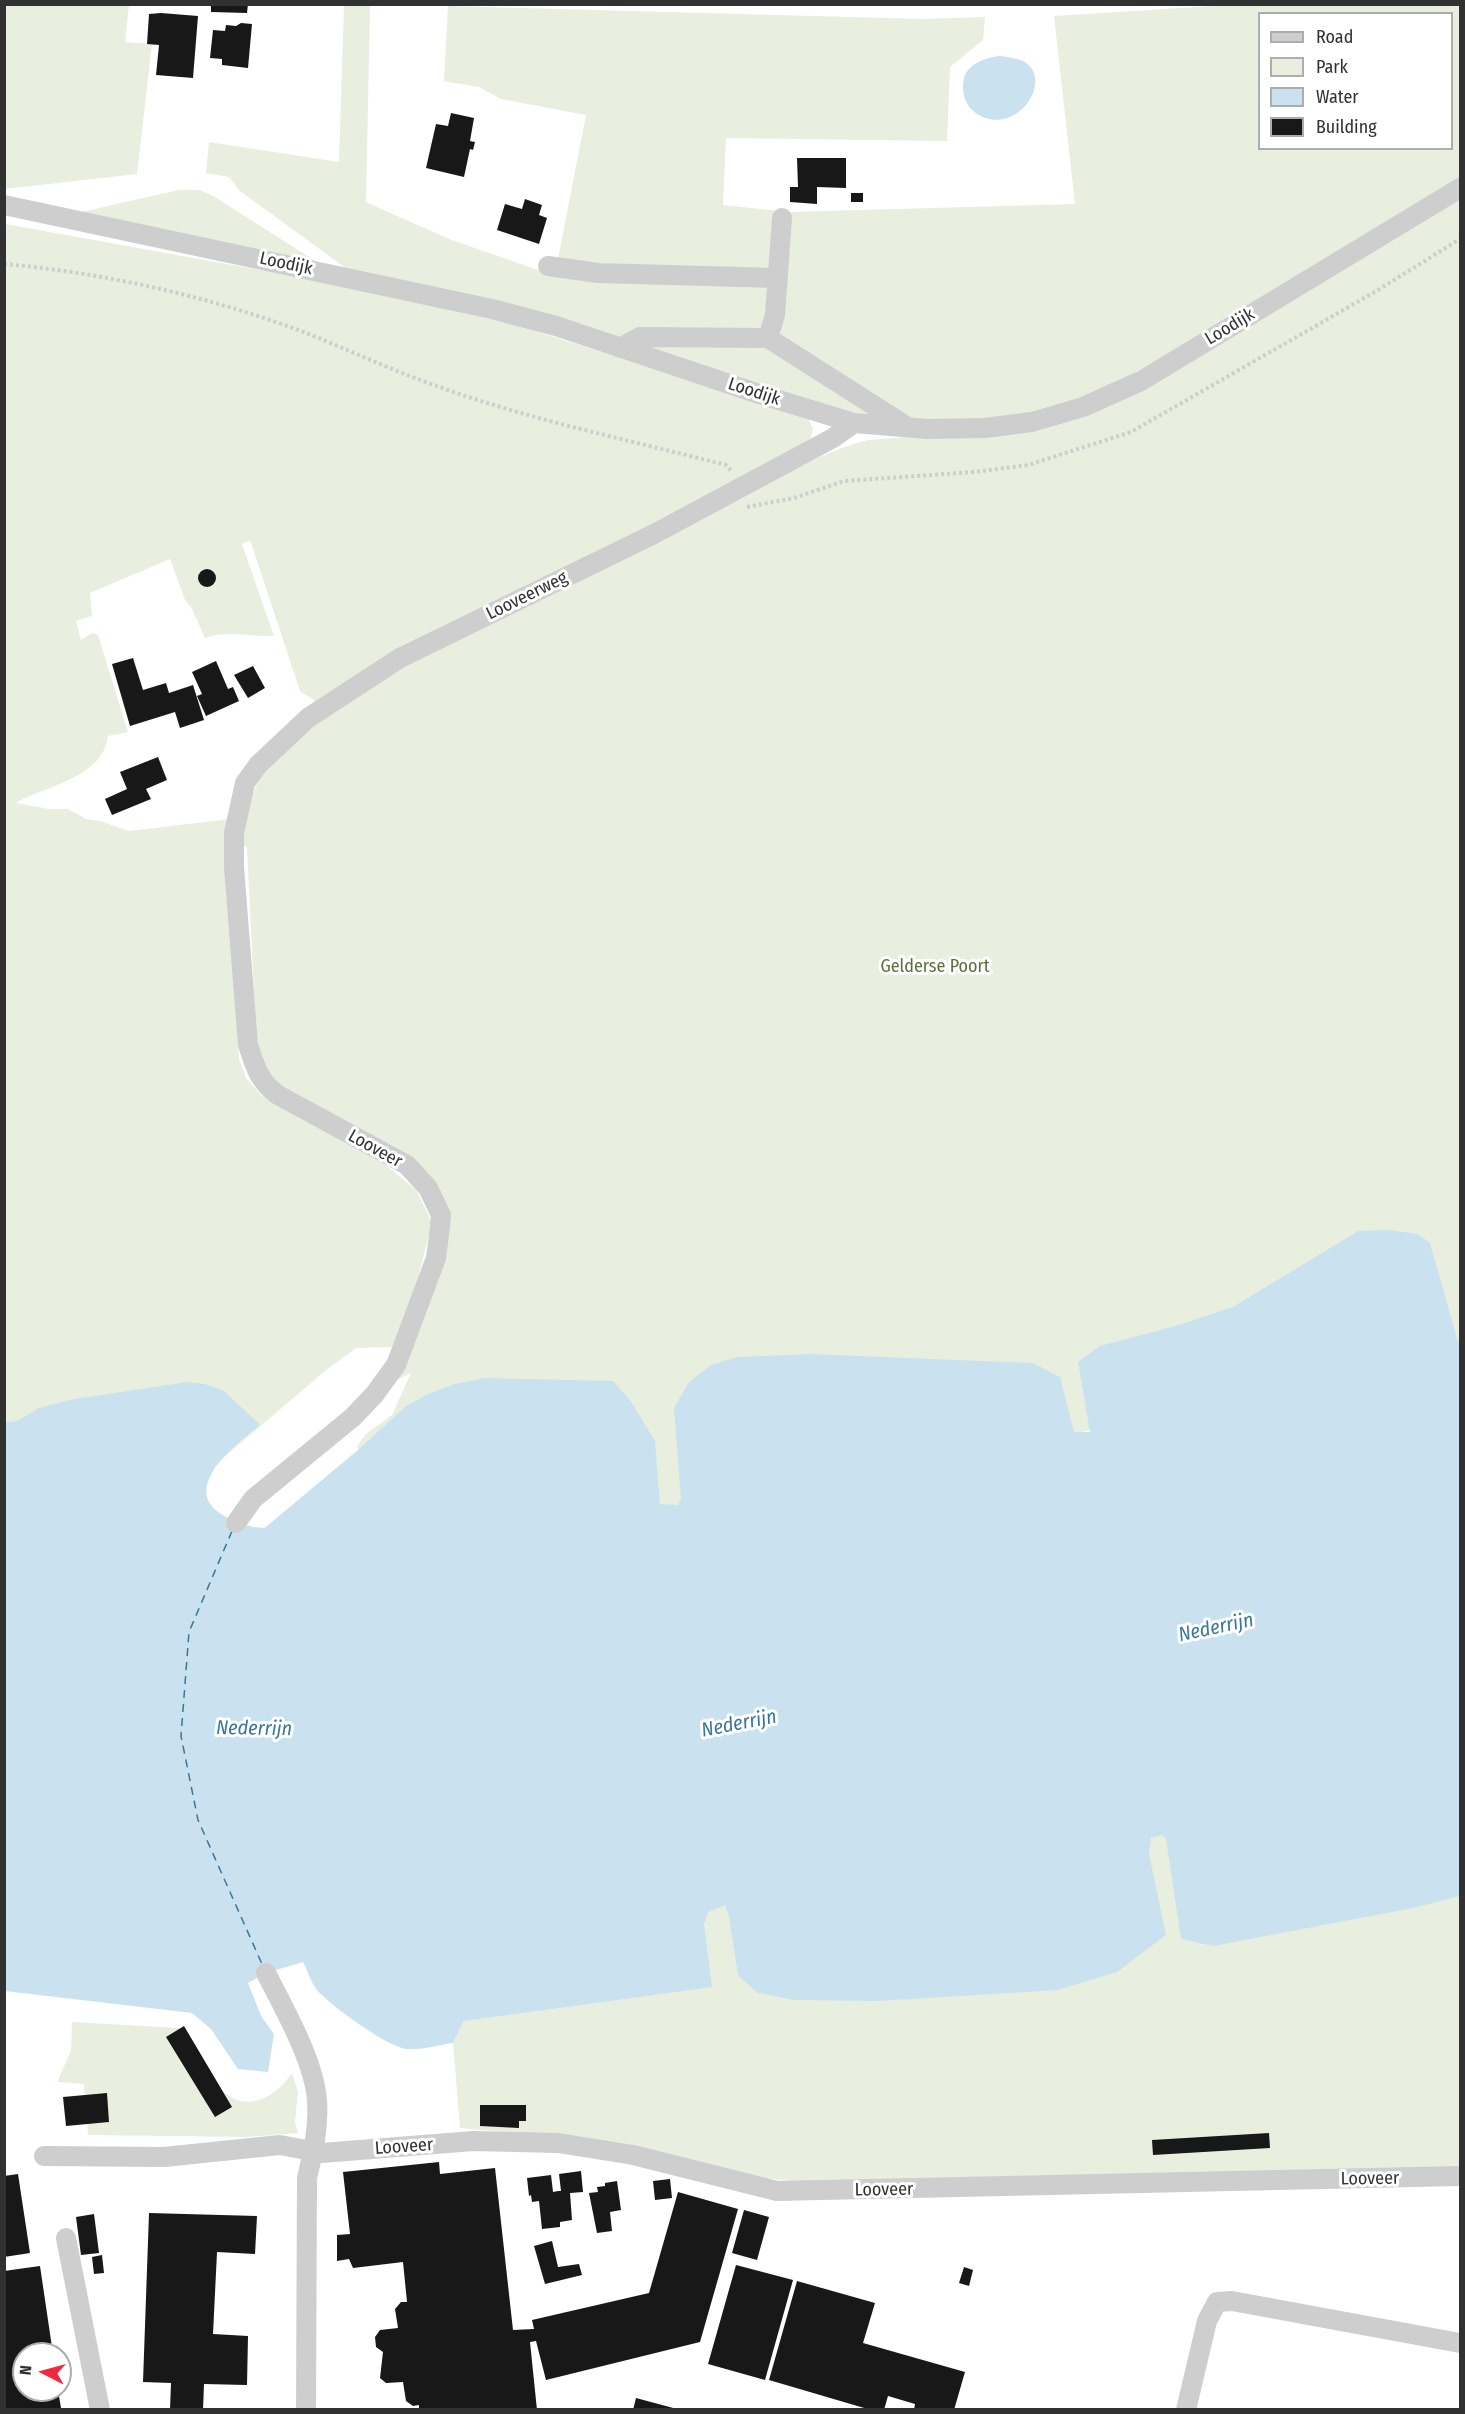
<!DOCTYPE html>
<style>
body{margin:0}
#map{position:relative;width:1465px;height:2414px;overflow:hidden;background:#fff;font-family:"Fira Sans Condensed",sans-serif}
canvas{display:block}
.frame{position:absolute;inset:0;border:6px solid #313131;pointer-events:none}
.legend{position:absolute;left:1258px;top:12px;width:195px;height:138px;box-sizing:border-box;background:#fff;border:2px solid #adadad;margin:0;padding:8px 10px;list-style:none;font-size:18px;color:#313131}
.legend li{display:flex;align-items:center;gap:12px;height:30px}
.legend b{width:30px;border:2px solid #adadad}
.north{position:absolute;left:12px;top:2342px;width:60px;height:60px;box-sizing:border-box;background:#fff;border:2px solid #adadad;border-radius:50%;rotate:276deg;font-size:16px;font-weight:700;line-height:24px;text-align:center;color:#313131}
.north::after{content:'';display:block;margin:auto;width:21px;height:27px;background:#f2293e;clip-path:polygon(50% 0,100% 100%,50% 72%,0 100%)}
</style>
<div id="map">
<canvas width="1465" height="2414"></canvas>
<div class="frame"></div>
<ul class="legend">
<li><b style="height:8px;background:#cecece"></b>Road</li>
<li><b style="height:16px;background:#e8efdf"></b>Park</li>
<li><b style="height:16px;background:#cae2ef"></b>Water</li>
<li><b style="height:16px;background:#181818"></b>Building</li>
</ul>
<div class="north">N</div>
</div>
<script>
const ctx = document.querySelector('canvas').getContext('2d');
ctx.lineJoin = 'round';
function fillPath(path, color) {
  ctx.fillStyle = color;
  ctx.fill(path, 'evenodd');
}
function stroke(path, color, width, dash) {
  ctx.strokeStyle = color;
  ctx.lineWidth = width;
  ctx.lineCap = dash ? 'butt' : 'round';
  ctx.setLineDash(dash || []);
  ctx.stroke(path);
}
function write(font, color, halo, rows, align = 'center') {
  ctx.font = font + ' "Fira Sans Condensed",sans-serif';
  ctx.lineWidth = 6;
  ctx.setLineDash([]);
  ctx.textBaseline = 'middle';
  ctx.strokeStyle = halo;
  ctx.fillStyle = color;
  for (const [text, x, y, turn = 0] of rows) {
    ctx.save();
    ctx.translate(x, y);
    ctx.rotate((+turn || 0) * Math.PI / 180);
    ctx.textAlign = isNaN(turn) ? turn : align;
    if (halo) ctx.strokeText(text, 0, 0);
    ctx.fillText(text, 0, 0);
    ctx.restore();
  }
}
fillPath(new Path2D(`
 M1245,4L1460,5V178L1208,331L1097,394L1030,413L990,419L918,422L780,338L785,272L557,264L586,115L501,99L479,87L444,81L448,6L923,19L985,17L983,40L950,67L947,141L726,138L723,205L788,212L1075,204L1054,16ZM1260,14H1452V148H1260Z
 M4,5H129L125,42L152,44L137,174L5,189Z
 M344,5H370L366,202L449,239L555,276L758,281L772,290V322L759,334L613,338L347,269L240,191L229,177L206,173L209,142L339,162Z
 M179,190H200L215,197L320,264L77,213Z
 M1460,197V1348L1092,1430L676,1505L263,1529L358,1450L357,1446L366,1434L392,1415L411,1373L397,1380L447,1245L428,1175L291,1094L271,1079L257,1057L247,847L243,846C244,808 252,784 278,756C337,695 417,659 493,622C560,588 628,555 696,521C750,495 811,454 868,440L1035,427L1231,336Z
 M5,224L343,285L452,310L520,326L808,418L813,429L810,441L317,702L300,691L250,540L242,544L274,636C251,637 226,630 205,638L191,607L185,600L170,559L90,593L92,616L76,621L81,640L92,633L98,635L128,732L108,736C103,778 47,785 16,803L49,809H68L86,819L100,821L129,831L231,819L228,900L239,1059L246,1078L262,1096L386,1165L416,1190L432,1222L417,1282L392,1347L356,1348L325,1371L216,1464L206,1487L5,1543Z
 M637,346L769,347L883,417L878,421Z
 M1460,1755V2168L808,2183C691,2172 577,2137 460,2128L453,2043L464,2021L584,2003L577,1924Z
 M72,2022L179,2028C193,2042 202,2057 212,2074C216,2079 220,2089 225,2093C251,2113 277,2095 292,2073L298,2092L295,2122L298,2133L246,2137L88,2135L84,2084L57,2082L71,2051Z`), '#e8efdf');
fillPath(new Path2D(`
 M1000,56C1007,57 1016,58 1023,61C1058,80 1012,144 972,110C962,101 959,77 970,68C978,60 990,57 1000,56Z
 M1388,1230L1418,1234L1430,1243L1458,1342L1460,1343V1896L1413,1908L1213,1946L1181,1939L1166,1839L1162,1835L1151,1838L1149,1854L1166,1935L1117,1972L1058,1990L878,2001L794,2000L758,1993L738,1976L729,1916L725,1905L708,1912L704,1924L712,1987L464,2021L453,2043C439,2045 422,2050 407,2049C389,2048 331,2006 318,1991C311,1984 308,1971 303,1962L266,1973L248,1983L261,2016L274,2034L268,2072L238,2069L211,2029L192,2013L5,1991L4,1423L17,1421L39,1408L74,1399L187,1382L205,1384L224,1391L260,1425C238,1443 179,1486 221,1514C236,1523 247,1527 265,1528L358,1450L405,1407L426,1395L455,1384L485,1378L613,1381L630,1400L655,1441L660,1504L678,1505L681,1499L674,1408L689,1382L711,1365L737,1357L809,1354L1033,1363L1060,1377L1074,1432H1090L1078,1362L1100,1346L1179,1325L1233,1307L1358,1231Z`), '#cae2ef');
stroke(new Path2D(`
 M232,1531L189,1632L181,1736L198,1820L262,1964`), '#38779b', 1.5, [8, 6]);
fillPath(new Path2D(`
 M211,4H248L247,13L211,12Z
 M161,13L198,16L193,78L156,75L159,45L147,44L149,14Z
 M241,23L252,24L248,68L222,65V59L210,58L213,30L225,31L226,25L236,26Z
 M451,113L474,118L470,141L475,142L473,150L470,149L464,177L426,168L436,124L448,126Z
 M797,158H846V188L817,187V204L790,202V187H798Z
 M851,193H863V202H851Z
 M525,199L542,205L539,215L547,218L539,244L497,230L505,204L522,209Z
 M198 578a9 9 0 1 1 18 0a9 9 0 1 1-18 0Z
 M133,658L143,690L166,683L169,693L193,685L204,720L180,728L175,712L130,726L112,664Z
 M216,661L228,689L233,687L239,701L206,716L197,696L202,694L192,672Z
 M253,666L265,688L248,698L234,675Z
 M158,757L167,780L146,789L151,799L112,815L105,799L127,789L120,772Z
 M184,2026L232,2107L215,2117L166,2037Z
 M107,2093L109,2122L66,2126L63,2097Z
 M480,2105H526V2121H519V2128L480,2126Z
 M1269,2133L1270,2148L1153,2155L1152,2140Z
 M439,2162L440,2174L495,2168L513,2330L534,2329L532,2320L649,2293L678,2192L738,2209L700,2342L546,2380L536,2341L530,2342L537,2410H419V2405L413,2406L406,2401L403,2382L386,2383L380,2378L383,2352L376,2347L375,2337L380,2330L398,2328L395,2309L401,2302H407L403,2262L353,2268L349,2259L337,2261V2235L350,2234L343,2172Z
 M581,2171L583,2192L570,2193L572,2220L560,2222V2227L542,2229L539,2201L532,2202L531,2195L529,2196L527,2178L551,2175L553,2192L558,2191H561L559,2174Z
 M18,2174L30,2253L4,2257V2176Z
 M670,2179L672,2198L655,2200L653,2181Z
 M617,2181L621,2210L610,2212L612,2231L597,2233L589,2193L598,2192L597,2187L605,2186V2183Z
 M744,2210L769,2217L757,2260L732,2253Z
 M149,2213L257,2216L255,2254L217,2252L213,2334L248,2336L247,2385L204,2384L203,2410H170L171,2383L143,2382Z
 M94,2214L99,2253L81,2255L76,2217Z
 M552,2241L558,2267L579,2264L582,2275L545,2284L534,2246Z
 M102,2255L104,2273L94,2274L92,2257Z
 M736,2265L793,2280L765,2380L708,2364Z
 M40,2266L53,2354H24V2390H58L61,2408L4,2410V2271Z
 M964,2267L973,2270L969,2286L959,2283Z
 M797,2281L875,2303L863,2343L965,2372L954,2410H914L915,2404L888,2396L884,2410H871L769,2380Z
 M636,2398L677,2409V2410H633Z`), '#181818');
stroke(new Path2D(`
 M4,264C105,273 207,296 301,331C342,347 382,366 423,381C521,418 625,439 726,465L731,471
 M747,507L794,498L844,481L974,472L1028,465L1131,432L1373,293L1460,239`), '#cecece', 4, [3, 3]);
stroke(new Path2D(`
 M4,205L492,309L556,326L759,394L854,423L928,429L985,428L1032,422L1083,407L1141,381L1460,188
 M548,266L598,273L777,278
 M768,338L775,315L782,218
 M620,348L640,337L768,338L906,426
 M236,1523L253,1499L353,1417L374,1395L396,1365L436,1258L440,1227L441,1215L428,1188L407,1165L278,1095C259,1082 255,1066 248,1045L234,867V833L245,783L258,765L308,718L400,658L654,534L833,438L854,423
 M266,1973C283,2007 315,2062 317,2101C319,2127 313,2153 307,2178L306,2410
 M44,2156L164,2157L280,2145L322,2153L473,2141L558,2143L633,2155L777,2191L1460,2176
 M66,2238L100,2410
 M1186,2410L1207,2321L1217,2302L1232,2301L1460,2343`), '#cecece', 20);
write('18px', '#313131', '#fff', [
 ["Loodijk",286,264,12],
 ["Loodijk",1230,327,-31],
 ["Loodijk",754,392,18],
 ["Looveerweg",527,596,-26],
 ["Looveer",375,1149,29],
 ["Looveer",404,2147,-4],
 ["Looveer",1370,2179,-1],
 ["Looveer",884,2190,-1]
]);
write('18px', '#56713a', '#fff', [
 ["Gelderse Poort",935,967]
]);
write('italic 20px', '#38779b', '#fff', [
 ["Nederrijn",1216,1628,-12],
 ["Nederrijn",739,1724,-11],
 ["Nederrijn",254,1729,1]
]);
</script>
